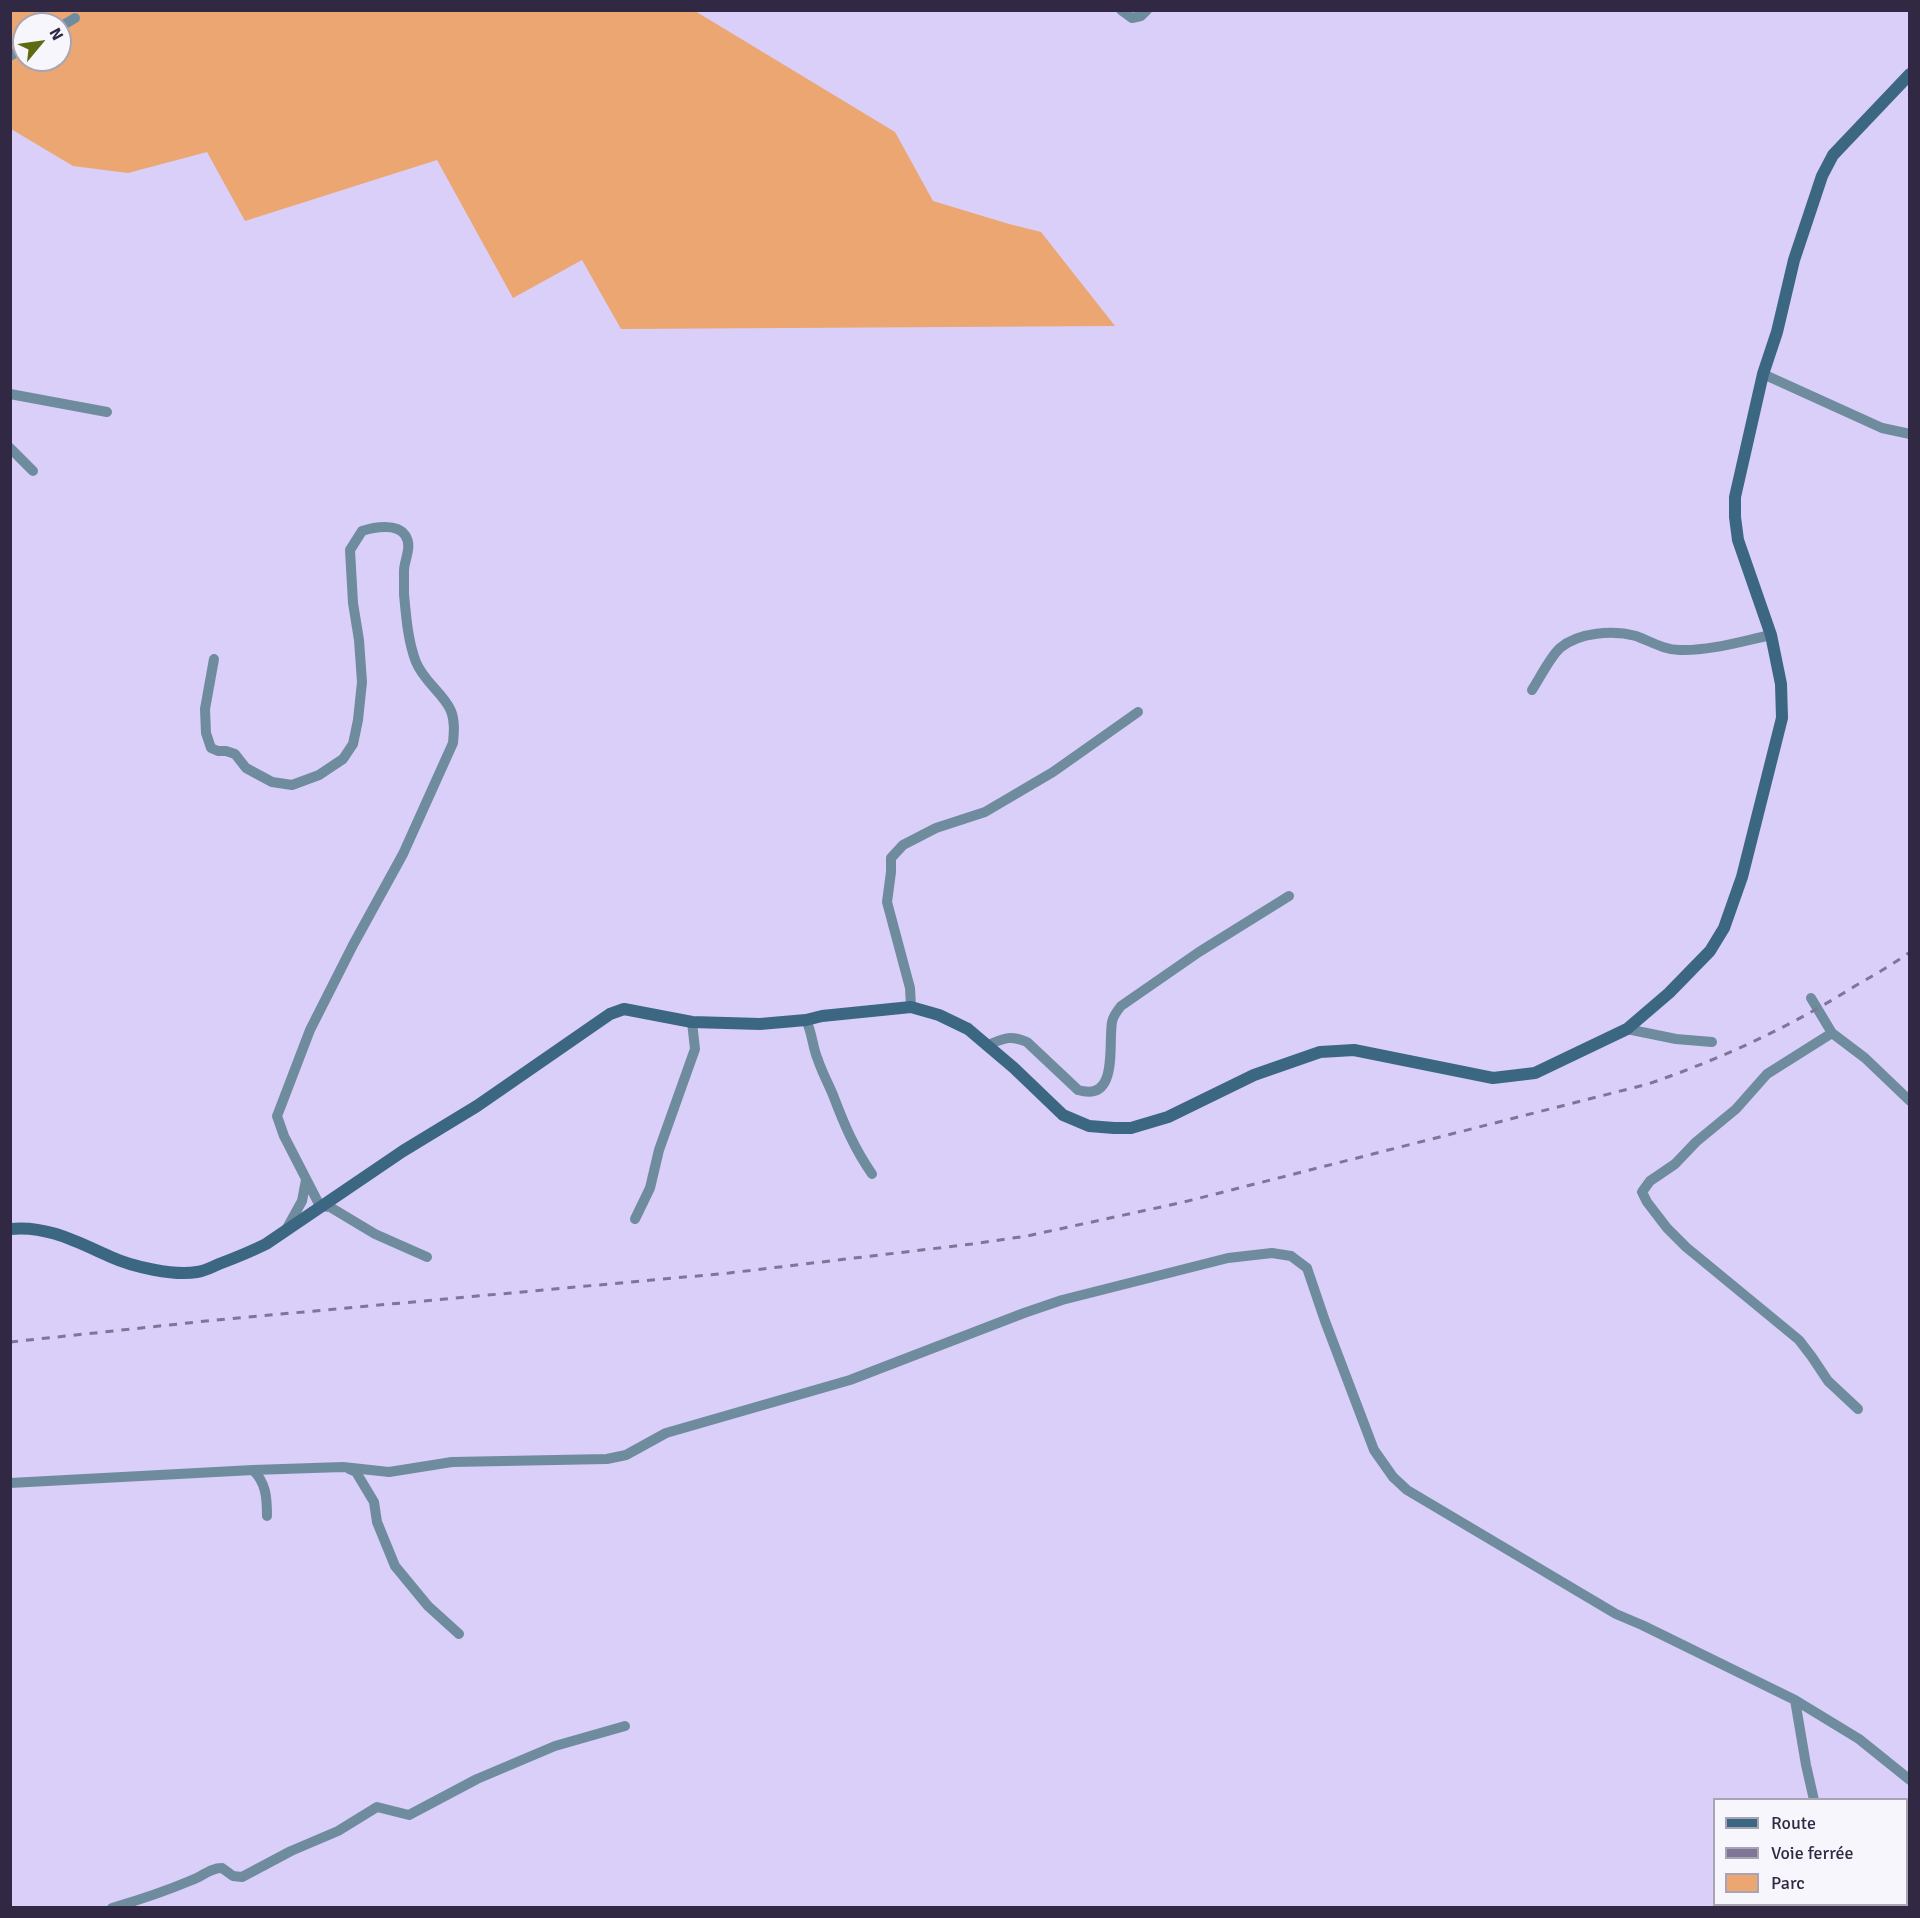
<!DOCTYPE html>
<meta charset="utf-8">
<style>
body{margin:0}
#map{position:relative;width:1920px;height:1918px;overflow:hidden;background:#dacff8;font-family:Signika,sans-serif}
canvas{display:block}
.frame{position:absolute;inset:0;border:12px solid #312943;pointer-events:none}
.legend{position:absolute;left:1713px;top:1798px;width:195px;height:108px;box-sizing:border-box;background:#f8f6fd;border:2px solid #a8a4b3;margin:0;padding:8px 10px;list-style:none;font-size:18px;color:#312943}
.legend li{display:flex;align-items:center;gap:12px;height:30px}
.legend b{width:30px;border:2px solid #a8a4b3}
.north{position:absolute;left:12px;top:12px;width:60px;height:60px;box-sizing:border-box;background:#f8f6fd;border:2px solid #a8a4b3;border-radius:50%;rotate:61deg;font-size:16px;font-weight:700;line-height:24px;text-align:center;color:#312943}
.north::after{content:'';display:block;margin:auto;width:21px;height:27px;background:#5f6b12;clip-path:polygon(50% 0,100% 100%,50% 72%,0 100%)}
</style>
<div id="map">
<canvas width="1920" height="1918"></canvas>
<div class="frame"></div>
<ul class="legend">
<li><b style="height:8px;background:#3b6782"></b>Route</li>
<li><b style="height:8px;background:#7f7697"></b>Voie ferrée</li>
<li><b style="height:16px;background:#eba671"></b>Parc</li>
</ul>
<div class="north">N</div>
</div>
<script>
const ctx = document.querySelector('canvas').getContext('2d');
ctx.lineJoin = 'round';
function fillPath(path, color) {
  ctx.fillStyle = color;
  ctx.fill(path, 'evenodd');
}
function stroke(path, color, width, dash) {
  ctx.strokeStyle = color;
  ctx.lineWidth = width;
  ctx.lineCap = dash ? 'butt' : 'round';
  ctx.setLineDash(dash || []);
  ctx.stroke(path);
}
fillPath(new Path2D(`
 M11,11H695L895,132L933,201L1009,224L1041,232L1115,326L621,329L582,260L513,298L437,160L245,221L207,152L128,173L73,166L11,129ZM24,24H60V60H24Z`), '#eba671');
stroke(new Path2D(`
 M1121,10L1132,18L1141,16L1147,10
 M60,27L75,18
 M10,56L24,48
 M1763,374L1882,428L1910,434
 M10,394L107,412
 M10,448L33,471
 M214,659L205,709L206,733L211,748L218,751H226L235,754L246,768L272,782L292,785L319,775L343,759L353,744L358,720L362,682L359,640L353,603L350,550L362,531C374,527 397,523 405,535C413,546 404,560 404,571C404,579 404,586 404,594C406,616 408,642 416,662C424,682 444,694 451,711C455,721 454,732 453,743L403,854L353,945L310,1030L279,1111L277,1116L284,1136L320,1206L330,1207L375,1234L427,1257
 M1532,690C1540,678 1550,657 1560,648C1579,632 1613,630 1636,636C1650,641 1664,650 1680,650C1710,651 1742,641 1771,635
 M1811,998L1832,1033L1865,1058L1910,1101
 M911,1007L910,988L887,902L891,872V858L903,845L936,828L985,812L1053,772L1138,712
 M806,1020C813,1035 812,1046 818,1060C822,1072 828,1083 833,1095C844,1124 854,1148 872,1174
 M1627,1029L1676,1039L1712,1042
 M1832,1033L1767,1074L1736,1109L1696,1142L1675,1164L1650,1181L1642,1192L1647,1202L1667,1228L1686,1247L1799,1340L1812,1357L1828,1381L1858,1409
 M988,1045C1005,1038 1010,1035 1027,1042L1078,1090C1119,1102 1108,1046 1112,1022C1113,1016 1117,1011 1121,1006L1199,952L1289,896
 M635,1219L650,1188L659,1150L695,1049L692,1022
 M286,1230L302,1201L306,1180
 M349,1469L356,1472L374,1502L377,1522L395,1566L428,1606L459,1634
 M253,1470C266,1483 267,1497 267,1516
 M10,1483L253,1470L343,1467L389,1472L452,1462L607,1459L626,1455L666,1433L850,1380L1024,1313L1062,1300L1228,1258L1272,1253L1291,1256L1307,1268L1325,1321L1374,1450L1393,1477L1407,1490L1616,1614L1642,1625L1795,1700L1859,1739L1910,1780
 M1795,1700L1806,1765L1814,1800
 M112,1908C139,1900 166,1891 192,1880C203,1876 210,1868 222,1868L233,1876L242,1877L291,1851L338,1831L377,1807L409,1815L477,1779L555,1746L625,1726
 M1873,1908V1904`), '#6f8c9f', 10);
stroke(new Path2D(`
 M10,1229C48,1225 79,1243 111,1257C133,1267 174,1276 197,1272C205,1271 212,1267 219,1264C235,1258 250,1252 266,1244L403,1151L477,1106L610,1014L624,1009L692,1022L760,1024L806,1020L822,1016L911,1007L939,1015L968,1029L1014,1068L1063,1115L1089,1126L1114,1128H1131L1168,1117L1254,1075L1320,1052L1354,1050L1493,1078L1535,1073L1627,1029L1669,993L1710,951L1724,928L1742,877L1782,718L1781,684L1771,635L1738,540L1735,517V497L1763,374L1777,332L1794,260L1822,176L1833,155L1910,74`), '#3b6782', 12);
stroke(new Path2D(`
 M10,1342L216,1320L729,1273L972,1244L1027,1236L1184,1202L1648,1084C1721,1059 1790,1027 1855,986C1874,975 1892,965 1910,952`), '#7f7697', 3, [8, 8]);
</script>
